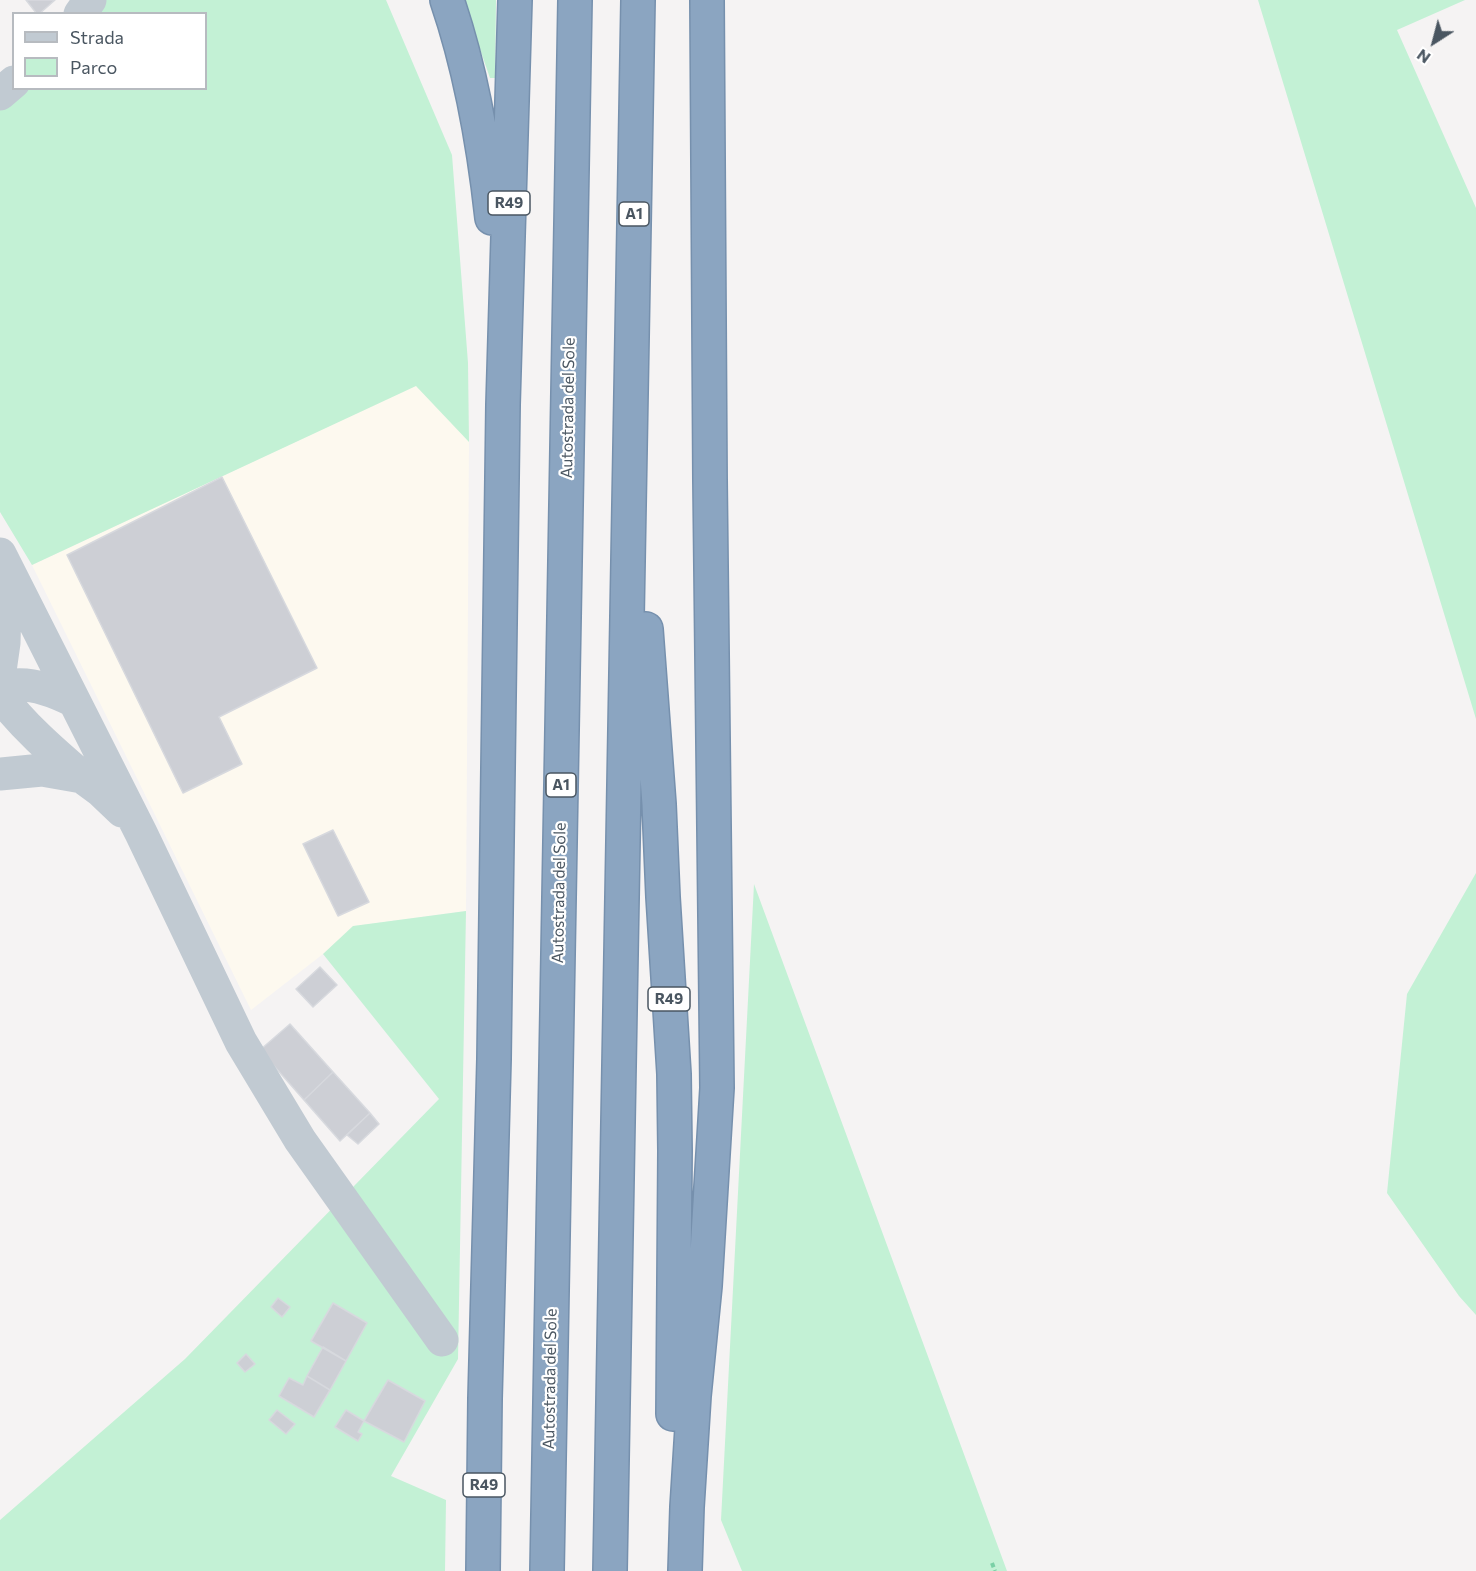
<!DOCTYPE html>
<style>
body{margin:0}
#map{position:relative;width:1476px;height:1571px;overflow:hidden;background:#f5f3f3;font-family:Commissioner,sans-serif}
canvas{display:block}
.legend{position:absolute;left:12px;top:12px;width:195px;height:78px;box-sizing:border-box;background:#fff;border:2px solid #b7bbc0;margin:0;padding:8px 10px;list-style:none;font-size:18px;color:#4a5661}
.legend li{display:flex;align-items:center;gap:12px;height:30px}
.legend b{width:30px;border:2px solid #b7bbc0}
.north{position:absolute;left:1404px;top:12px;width:60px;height:60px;-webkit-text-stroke:4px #fff;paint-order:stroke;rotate:216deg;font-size:16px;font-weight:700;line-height:24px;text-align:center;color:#4a5661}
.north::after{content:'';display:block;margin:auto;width:21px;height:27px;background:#4a5661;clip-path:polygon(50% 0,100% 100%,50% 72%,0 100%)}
</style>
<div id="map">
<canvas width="1476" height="1571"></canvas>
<ul class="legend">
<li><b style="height:8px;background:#c1cad2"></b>Strada</li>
<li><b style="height:16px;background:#c3f1d5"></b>Parco</li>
</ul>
<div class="north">N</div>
</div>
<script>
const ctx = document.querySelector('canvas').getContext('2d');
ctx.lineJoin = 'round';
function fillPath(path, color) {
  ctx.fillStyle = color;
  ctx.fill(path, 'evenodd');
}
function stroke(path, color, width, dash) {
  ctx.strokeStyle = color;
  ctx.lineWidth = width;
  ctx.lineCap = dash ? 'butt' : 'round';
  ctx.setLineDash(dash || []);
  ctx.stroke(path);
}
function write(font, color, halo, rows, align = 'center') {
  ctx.font = font + ' Commissioner,sans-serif';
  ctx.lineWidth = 4.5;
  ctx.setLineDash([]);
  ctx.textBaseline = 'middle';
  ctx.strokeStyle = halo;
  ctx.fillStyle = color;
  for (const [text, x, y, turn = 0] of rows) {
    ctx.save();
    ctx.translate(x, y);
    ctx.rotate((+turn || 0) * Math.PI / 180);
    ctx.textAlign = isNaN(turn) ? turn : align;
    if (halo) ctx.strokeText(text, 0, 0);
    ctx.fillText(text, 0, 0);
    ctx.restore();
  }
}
fillPath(new Path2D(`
 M417,385L469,442L466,911L354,926L323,954L251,1010L32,565Z`), '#fdf9ef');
fillPath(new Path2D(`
 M94,0H386L452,155L468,363L469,442L416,386L32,565L0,512V89L206,88V14L80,13Z
 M463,0H496L495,78H490Z
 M1258,0H1465L1397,30L1476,208V719Z
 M1476,873V1315L1459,1296L1387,1193L1407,994Z
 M754,884L1007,1571H742L721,1520Z
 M466,911L458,1359L391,1476L446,1500L445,1571H0V1520L185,1359L439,1099L323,954L353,926Z`), '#c3f1d5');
const building = new Path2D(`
 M26,0H55L39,14H37Z
 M222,477L317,668L219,717L242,764L183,793L67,555Z
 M333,830L369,902L338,916L303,844Z
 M320,967L337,985L313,1007L296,989Z
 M290,1024L333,1072L304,1100L260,1050Z
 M333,1072L370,1113L340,1141L304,1100Z
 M370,1113L379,1124L358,1144L347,1135Z
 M278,1298L290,1307L282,1317L271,1307Z
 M333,1303L367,1323L346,1361L311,1341Z
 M323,1347L346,1361L330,1390L307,1376Z
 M246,1354L255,1364L245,1372L237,1363Z
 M307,1376L330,1390L314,1417L279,1396L289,1378L303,1385Z
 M388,1380L425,1401L404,1442L364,1421Z
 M277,1410L295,1424L286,1434L269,1420Z
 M346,1410L364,1421L358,1432L362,1434L358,1441L335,1427Z`);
fillPath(building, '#cdcfd5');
stroke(building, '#d7d9de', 1.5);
const highway = new Path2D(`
 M447,0C471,70 484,145 492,218
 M646,629L659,804L663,897L674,1074L675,1151L673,1414
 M483,1571L485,1399L494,1059L503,405L515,0
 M547,1571L575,0
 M610,1571L638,0
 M685,1571L687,1507L694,1396L705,1286L717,1088L710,480L707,0`);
stroke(highway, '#7690ad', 36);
stroke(new Path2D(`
 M992,1563L995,1571`), '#7ad0a6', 4, [4.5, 3]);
stroke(new Path2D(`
 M80,14L90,0
 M0,94L14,82
 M0,554L141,833L241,1042L300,1140L442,1340
 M0,571L5,608L4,643L0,671
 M0,690C4,688 9,686 14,685C35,683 56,692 74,701
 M0,695C23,726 52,751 81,776
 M0,774L42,770L82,777L101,791L122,811`), '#c1cad2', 33);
stroke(highway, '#8ba5c1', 33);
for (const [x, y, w] of [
 [509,203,42],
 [634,214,30],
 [561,785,30],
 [669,999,42],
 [484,1485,42]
]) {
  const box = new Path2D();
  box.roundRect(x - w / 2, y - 12, w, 24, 4.5);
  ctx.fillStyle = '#fff';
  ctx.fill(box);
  stroke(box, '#4a5661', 1.5);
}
write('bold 15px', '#4a5661', null, [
 ["R49",509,203],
 ["A1",634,214],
 ["A1",561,785],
 ["R49",669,999],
 ["R49",484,1485]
]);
write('16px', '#4a5661', '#fff', [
 ["Autostrada del Sole",568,408,-89],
 ["Autostrada del Sole",559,893,-89],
 ["Autostrada del Sole",550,1379,-89]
]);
</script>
